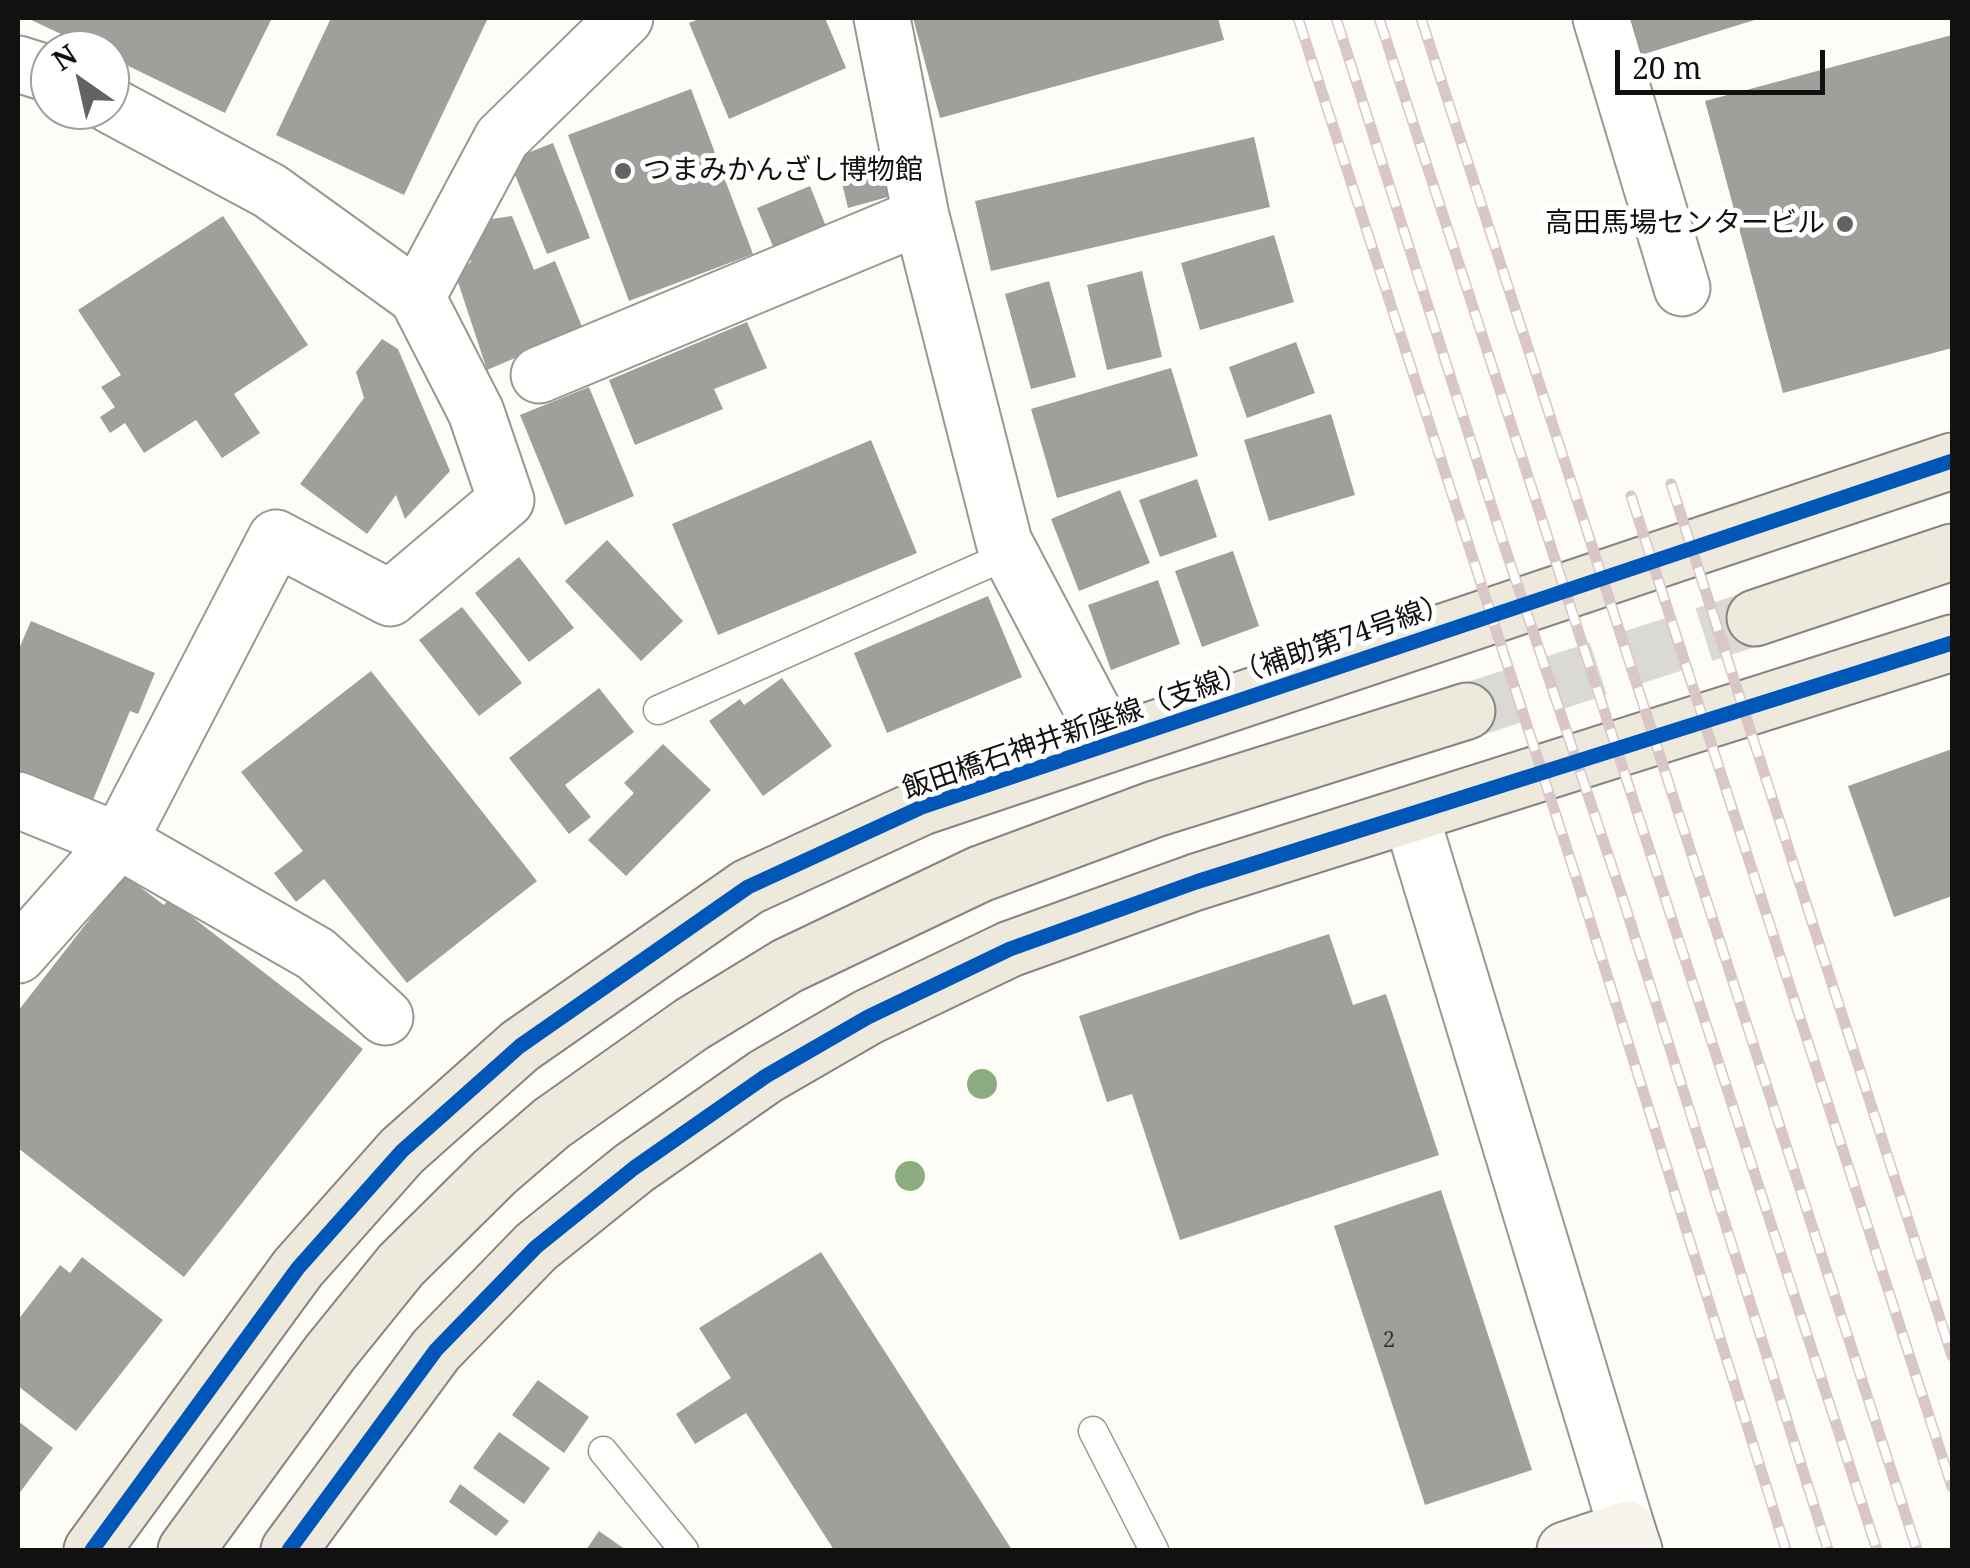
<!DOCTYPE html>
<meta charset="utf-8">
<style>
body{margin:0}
#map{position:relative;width:1970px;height:1568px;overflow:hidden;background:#fdfcf7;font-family:"Noto Serif",serif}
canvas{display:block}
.frame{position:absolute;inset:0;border:20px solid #111;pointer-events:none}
.north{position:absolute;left:30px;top:30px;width:100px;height:100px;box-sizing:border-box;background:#fff;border:2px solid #a0a0a0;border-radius:50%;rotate:326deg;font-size:28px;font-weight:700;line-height:40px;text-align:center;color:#111}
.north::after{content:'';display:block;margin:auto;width:35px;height:45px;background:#646362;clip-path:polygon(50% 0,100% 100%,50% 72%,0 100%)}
.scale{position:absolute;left:1615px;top:50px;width:210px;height:45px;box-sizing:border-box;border:5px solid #111;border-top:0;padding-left:12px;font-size:30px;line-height:35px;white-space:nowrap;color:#111;-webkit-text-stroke:8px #fff;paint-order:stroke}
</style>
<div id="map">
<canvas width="1970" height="1568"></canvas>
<div class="frame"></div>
<div class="north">N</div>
<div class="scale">20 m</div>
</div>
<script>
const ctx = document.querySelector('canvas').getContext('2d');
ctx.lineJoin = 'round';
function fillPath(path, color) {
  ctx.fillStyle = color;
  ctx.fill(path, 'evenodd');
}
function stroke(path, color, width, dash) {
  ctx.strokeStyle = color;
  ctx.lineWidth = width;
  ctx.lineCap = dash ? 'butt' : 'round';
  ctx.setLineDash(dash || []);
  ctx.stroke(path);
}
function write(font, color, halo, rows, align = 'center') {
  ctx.font = font + ' "Noto Serif","Noto Sans JP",serif';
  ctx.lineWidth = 10;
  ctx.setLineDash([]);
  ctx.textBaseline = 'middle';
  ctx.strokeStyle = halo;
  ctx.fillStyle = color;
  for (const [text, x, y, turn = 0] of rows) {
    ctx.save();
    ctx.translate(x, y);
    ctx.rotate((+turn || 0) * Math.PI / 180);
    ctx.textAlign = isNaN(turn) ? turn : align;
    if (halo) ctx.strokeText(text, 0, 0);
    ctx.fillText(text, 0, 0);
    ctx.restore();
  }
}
fillPath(new Path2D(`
 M27,18H272L225,113L110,57V50H95Z
 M331,18H488L404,195L276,135Z
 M701,18H825L846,68L729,119L689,23Z
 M913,18H1218L1224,40L940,118Z
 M1630,18H1761L1641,55Z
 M1952,35V348L1783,393L1705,101Z
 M691,89L753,254L629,301L568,135Z
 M1254,137L1270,207L991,271L975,201Z
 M553,143L590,238L547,254L509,160Z
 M885,158L895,195L848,208L839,171Z
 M810,186L827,229L775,251L757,208Z
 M223,216L308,345L234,394L260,433L222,458L196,420L144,453L125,423L110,433L100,417L115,407L101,387L121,375L78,310Z
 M512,216L534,270L555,261L583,329L487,370L455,273L471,262L466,242L478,221Z
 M1274,235L1294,302L1200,330L1181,263Z
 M1142,271L1162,357L1107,370L1087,285Z
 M1049,281L1076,377L1031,389L1005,294Z
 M747,322L767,368L714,389L723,409L635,445L609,380Z
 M382,339L398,349L450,471L405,519L396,495L367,534L300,484L364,398L356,372Z
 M1296,342L1315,393L1247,418L1229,367Z
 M1171,368L1198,456L1057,498L1031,409Z
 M589,387L634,496L565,525L520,415Z
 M1331,414L1355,495L1269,521L1244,440Z
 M871,440L917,553L718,635L672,524Z
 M1197,479L1217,537L1160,557L1139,500Z
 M1120,490L1150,563L1079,591L1051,519Z
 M607,540L683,621L641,661L565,581Z
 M1233,551L1259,626L1202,647L1175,571Z
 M519,557L574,628L529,662L475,593Z
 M1158,580L1180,644L1111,670L1088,605Z
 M988,596L1022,677L887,733L854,653Z
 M462,607L522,683L479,716L419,640Z
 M31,621L155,673L138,714L130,711L90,807L18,777V651Z
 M371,671L537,881L407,983L324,879L296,902L274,873L303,851L241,772Z
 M782,678L832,746L763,796L709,721L740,699L744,705Z
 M599,688L634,732L565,785L591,817L569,834L509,758Z
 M663,744L711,790L626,876L588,840L634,793L624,783Z
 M1952,749V896L1894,917L1848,786Z
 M124,875L164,905L169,899L363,1049L184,1277L18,1148V1011Z
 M1329,934L1353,1005L1386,994L1439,1155L1180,1240L1132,1094L1107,1102L1079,1016Z
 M1441,1190L1532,1470L1425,1505L1334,1226Z
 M821,1252L1012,1550H834L746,1413L695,1444L676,1414L731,1378L699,1328Z
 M82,1257L163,1320L76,1431L18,1386V1320L60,1265L70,1273Z
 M538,1380L589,1417L564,1453L512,1415Z
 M18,1421L53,1448L18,1495Z
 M499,1432L550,1468L524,1504L473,1468Z
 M460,1484L509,1521L496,1536L449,1502Z
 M599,1531L626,1550H586Z`), '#a19f9c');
stroke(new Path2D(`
 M1467,711L1755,618`), '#dad9d4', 55, [55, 28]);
const lane = new Path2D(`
 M658,710L1010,554
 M1093,1431L1154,1550
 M603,1451L684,1550`);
const street = new Path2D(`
 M882,18L921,216L1004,542L1110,743
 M1601,18L1682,288
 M18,64L50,74
 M417,297L502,138L625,18
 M539,375L921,216
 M18,800L119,841L316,954L385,1017
 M1411,816L1627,1529
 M18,955L119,841L276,538L390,598L506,500L476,412L417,297L270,191L110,105`);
const secondary = new Path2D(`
 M1565,1550L1627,1529L1634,1550`);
const primary = new Path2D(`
 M1755,618L1952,552
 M92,1550L298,1268L402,1151L520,1046L748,887L922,807L1952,461
 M186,1550L329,1354L401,1265L495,1172L552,1123L692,1024L787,966L980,874L1155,809L1467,711
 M289,1550L436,1350L536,1247L634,1168L766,1076L868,1017L1010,949L1196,882L1952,643`);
stroke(lane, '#979795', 31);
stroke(street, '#979795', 59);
stroke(secondary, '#8e8d8b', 59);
stroke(primary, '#858482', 59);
stroke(lane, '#fffffe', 28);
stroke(street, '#fffffe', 55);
stroke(secondary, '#f6f4eb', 55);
stroke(primary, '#ede9dc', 55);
const rail = new Path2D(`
 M1298,18L1587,911L1786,1550
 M1336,18L1504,545L1623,899L1828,1550
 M1379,18L1877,1550
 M1421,18L1917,1550
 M1671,484L1952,1356
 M1631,496L1952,1487`);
stroke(rail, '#d9c6c7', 11);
stroke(rail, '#fff', 8, [22]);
stroke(new Path2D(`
 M92,1550L298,1268L402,1151L520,1046L748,887L922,807L1952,461
 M289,1550L436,1350L536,1247L634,1168L766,1076L868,1017L1010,949L1196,882L1952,643`), '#0057b8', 15);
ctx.fillStyle = '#8cac80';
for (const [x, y] of [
 [982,1084],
 [910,1176]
]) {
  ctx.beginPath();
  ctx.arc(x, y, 15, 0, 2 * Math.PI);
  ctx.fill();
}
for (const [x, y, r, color] of [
 [623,171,10,"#646362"],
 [1845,224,10,"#646362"]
]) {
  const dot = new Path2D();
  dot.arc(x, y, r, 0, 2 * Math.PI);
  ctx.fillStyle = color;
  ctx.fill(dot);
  stroke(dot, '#fff', 4);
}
write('22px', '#353434', null, [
 ["2",1389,1341]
]);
write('28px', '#111', '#fff', [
 ["つまみかんざし博物館",643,171],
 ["高田馬場センタービル",1825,224,"right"]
], 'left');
write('28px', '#111', '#fff', [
 ["飯田橋石神井新座線（支線）（補助第74号線）",1177,697,-19]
]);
</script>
